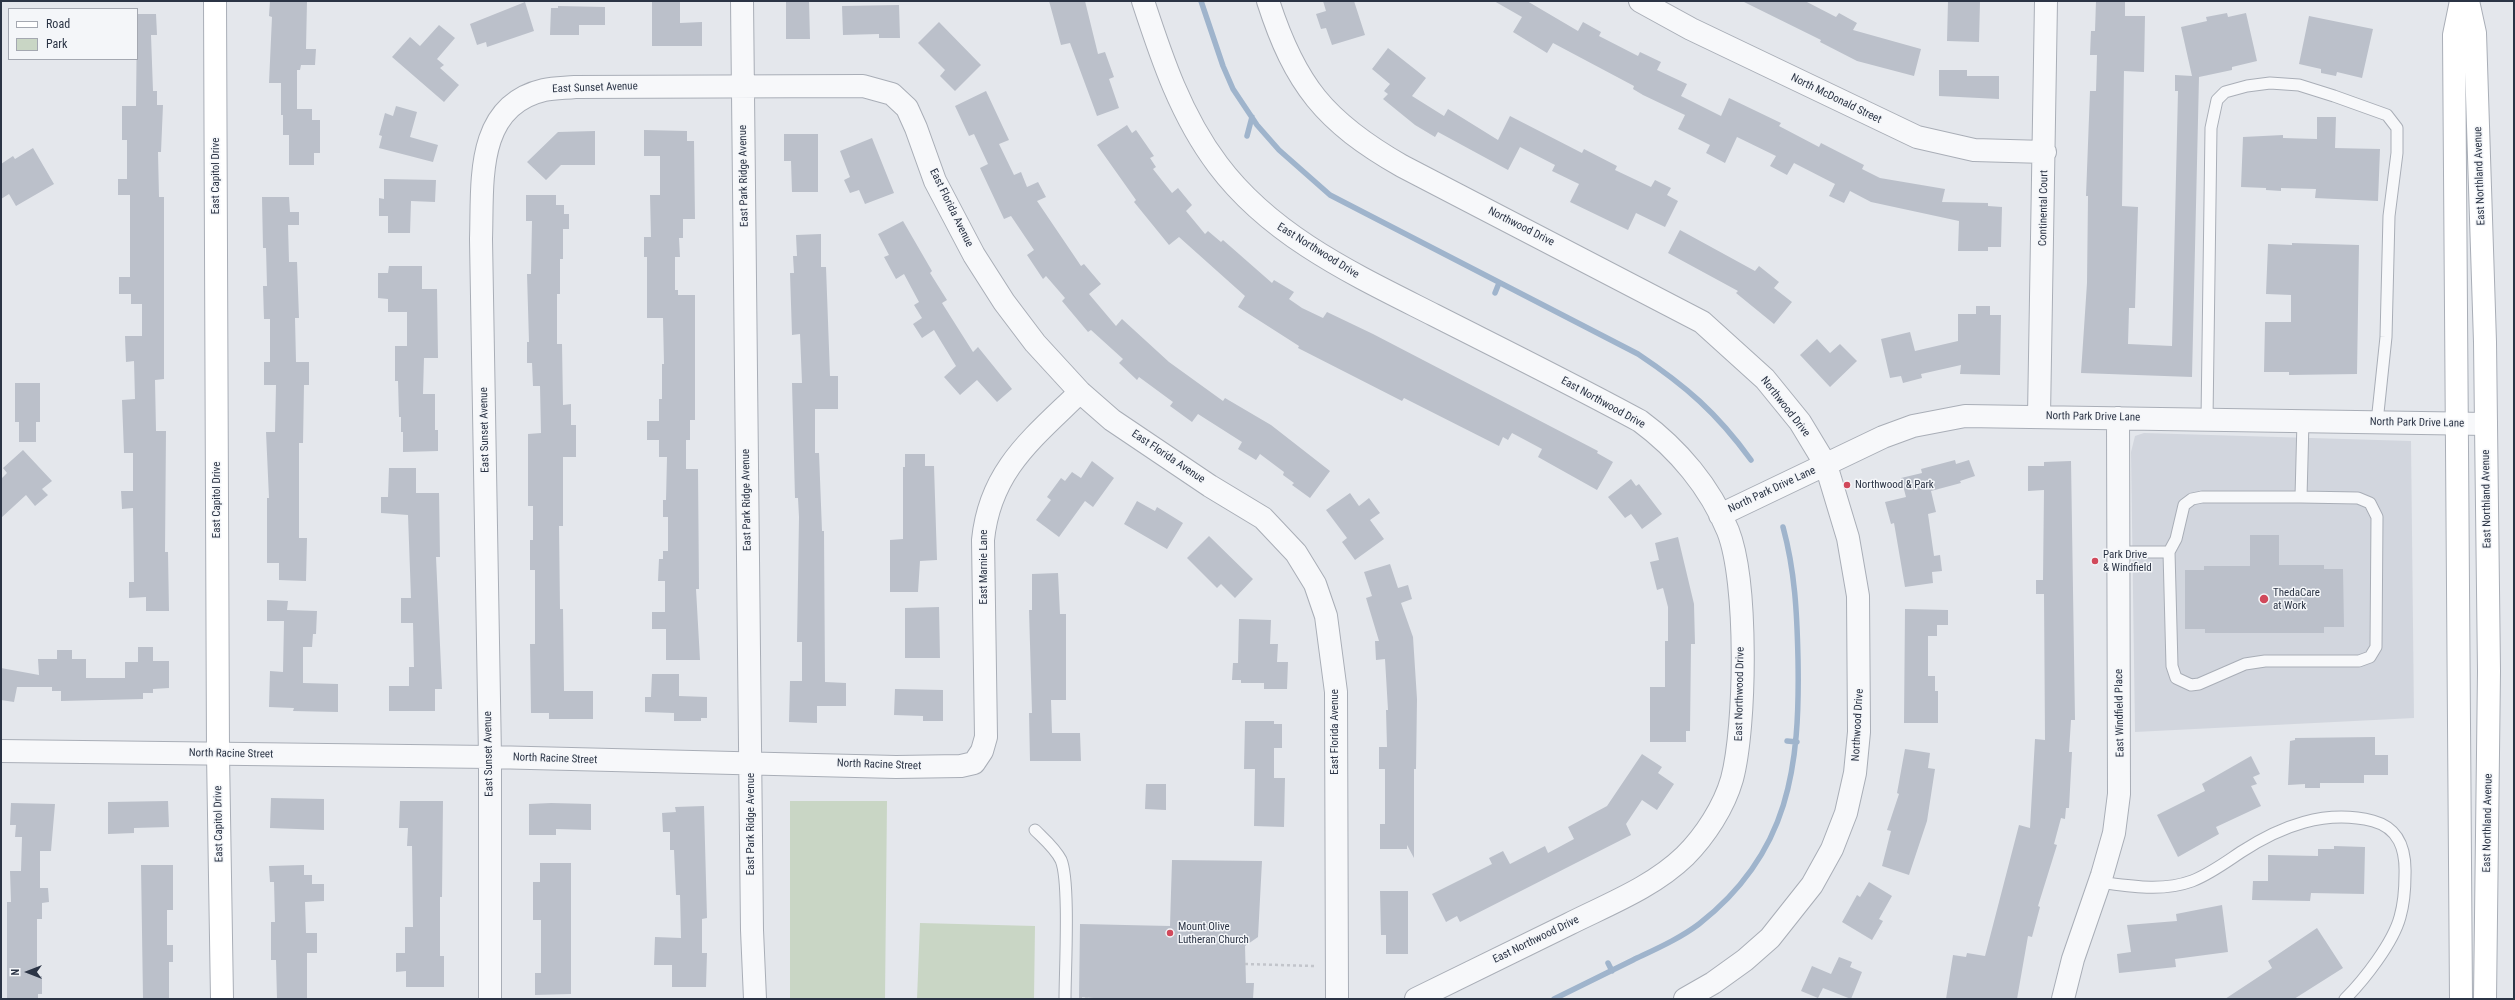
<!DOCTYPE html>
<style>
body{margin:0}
#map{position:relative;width:2515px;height:1000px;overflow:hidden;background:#e4e7ec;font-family:"Roboto Condensed",sans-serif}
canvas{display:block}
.frame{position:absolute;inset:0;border:2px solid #2b3445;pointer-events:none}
.legend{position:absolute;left:8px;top:8px;width:130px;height:52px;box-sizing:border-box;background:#f4f6f9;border:1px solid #a4a8b1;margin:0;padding:5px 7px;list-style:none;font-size:12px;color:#2b3445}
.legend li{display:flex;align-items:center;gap:8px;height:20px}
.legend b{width:20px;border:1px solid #a4a8b1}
.north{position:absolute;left:8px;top:952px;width:40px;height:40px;-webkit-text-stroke:3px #f4f6f9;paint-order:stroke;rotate:270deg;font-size:11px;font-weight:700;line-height:16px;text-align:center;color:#2b3445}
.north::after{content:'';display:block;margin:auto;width:14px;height:18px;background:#2b3445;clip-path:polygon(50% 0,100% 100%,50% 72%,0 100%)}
</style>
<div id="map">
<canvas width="2515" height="1000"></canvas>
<div class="frame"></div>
<ul class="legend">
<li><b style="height:5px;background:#fff"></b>Road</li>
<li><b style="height:11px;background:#c9d6c5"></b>Park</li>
</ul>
<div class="north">N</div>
</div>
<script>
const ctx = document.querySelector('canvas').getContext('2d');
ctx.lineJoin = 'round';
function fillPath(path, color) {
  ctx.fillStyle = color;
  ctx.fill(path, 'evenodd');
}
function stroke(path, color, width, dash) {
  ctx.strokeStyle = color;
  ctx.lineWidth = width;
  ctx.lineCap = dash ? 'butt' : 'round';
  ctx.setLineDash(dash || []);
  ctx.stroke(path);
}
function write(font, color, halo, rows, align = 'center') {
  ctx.font = font + ' "Roboto Condensed",sans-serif';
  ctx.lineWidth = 3;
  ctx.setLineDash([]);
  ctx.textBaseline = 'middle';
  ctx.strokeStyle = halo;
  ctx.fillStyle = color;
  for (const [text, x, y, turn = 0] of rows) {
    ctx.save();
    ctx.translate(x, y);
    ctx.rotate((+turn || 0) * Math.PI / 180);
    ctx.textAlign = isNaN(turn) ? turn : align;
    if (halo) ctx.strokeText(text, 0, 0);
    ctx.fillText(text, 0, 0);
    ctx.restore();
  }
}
fillPath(new Path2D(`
 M2144,433L2411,441L2414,718L2135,732L2131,452L2135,436Z`), '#d2d6de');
fillPath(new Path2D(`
 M790,801H887L885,999H790Z
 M920,923L1035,926L1034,999H917Z`), '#c9d6c5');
stroke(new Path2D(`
 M1201,1L1223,66L1233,89L1257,125L1279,150L1330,195L1638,354C1686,386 1717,413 1751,460
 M1247,136L1252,117
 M1495,293L1499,283
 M1787,741L1797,742
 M1608,963L1612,971
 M1554,999C1580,986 1607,973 1633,960C1656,949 1679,939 1699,924C1790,853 1800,766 1798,659C1797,613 1795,571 1783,527`), '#9fb4cc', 5.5);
fillPath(new Path2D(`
 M270,1H307L306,49H316L315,65H301L300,70H297V109H312V120H320V153H314V165H289V135H283V115H281V83H269L272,17L269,16Z
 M652,1H680V23L702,22V46H652Z
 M786,1H809L810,39H786Z
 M1049,1H1085L1098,54L1105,52L1114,77L1109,79L1119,108L1097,116L1070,43L1061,45Z
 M1323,1H1354L1365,35L1332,45L1326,28L1321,29L1316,14L1326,11Z
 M1494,1H1527L1578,31L1583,22L1601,32L1599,36L1638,56L1640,52L1661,62L1657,70L1687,84L1681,96L1721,116L1729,98L1781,123L1779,126L1819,147L1821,143L1864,165L1862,169L1880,178L1945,189L1942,202L1988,203V206L2002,207L2001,247H1988V251H1958L1959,221L1871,202L1850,191L1844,203L1829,196L1835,184L1794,163L1787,175L1770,166L1776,156L1737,137L1725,163L1706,153L1710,145L1678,129L1685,115L1643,95L1633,89L1634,86L1553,43L1547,53L1513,32L1522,17Z
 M1742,1H1805L1836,17L1839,13L1857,23L1853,30L1921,49L1914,76L1857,61L1820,42L1821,40Z
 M1948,1H1980L1979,42L1947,41Z
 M2096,1H2125V16H2145L2144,72L2124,71L2122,206L2138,207L2135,308H2129L2128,344L2172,346L2178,91H2175V75L2192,76L2181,27L2207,21L2206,17L2227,13L2228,17L2246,13L2257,61L2232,67V70L2199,77L2192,377L2081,373L2087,283L2088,196H2086L2090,91H2096L2097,55H2090L2091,31H2095Z
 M525,2L534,31L487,47L486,42L477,45L470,24Z
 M899,5L900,38H879V34L843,35L842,6Z
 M558,6L605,7V25H579V35H550L551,8H558Z
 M137,14H156L157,35H151L153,91H157V105H163L161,152H158L159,197H164V379L155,380L156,431H166L165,552H168L169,611H146V597L129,598V582H134L133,508L122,509L121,491H133V453H124L122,400L135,399L134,361L126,362L125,336H142V304H131V294H119V277H130V195H118V179H127V140H122V106H136Z
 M2309,16L2373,29L2362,78L2337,72L2336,76L2321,73V69L2299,64Z
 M939,22L981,65L955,91L940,76L945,70L918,43Z
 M439,25L455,38L437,59L444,65L440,68L459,85L444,102L392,57L410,37L420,46Z
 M1388,48L1426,78L1412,96L1444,116L1448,109L1498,140L1510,116L1582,153L1584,149L1617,166L1615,170L1651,187L1655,180L1671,188L1667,195L1678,201L1665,227L1636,213L1628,230L1570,202L1579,184L1552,171L1555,165L1520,147L1508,170L1438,132L1435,137L1415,125L1383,99L1388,94L1384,91L1390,84L1372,69Z
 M1939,70H1967V76H1999V99L1939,96Z
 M986,91L1009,140L999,144L1014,175L1021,172L1027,187L1038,182L1046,197L1037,201L1081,266L1084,264L1101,284L1089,294L1116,326L1122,319L1169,362L1223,401L1225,398L1271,425L1330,471L1310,498L1292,485L1294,483L1283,475L1284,472L1260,454L1256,460L1238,449L1242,442L1198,414L1192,422L1170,406L1173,402L1139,377L1137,380L1119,363L1123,359L1091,330L1088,332L1062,301L1065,298L1046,276L1043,279L1027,255L1034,250L1011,216L1004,219L980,168L988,164L974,134L969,136L955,106Z
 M396,106L417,112L410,137L438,145L433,162L379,148L382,136L379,135L385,113L393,116Z
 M2317,117H2336L2335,148L2380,149L2378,201L2315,198L2316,189L2281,188V191L2266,190V188L2241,187L2243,137L2283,135V138L2317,139Z
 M1127,125L1132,133L1136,130L1154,156L1150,158L1156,167L1153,169L1172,193L1178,188L1192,205L1186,211L1205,234L1208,231L1221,242L1223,240L1272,283L1274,280L1294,292L1289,299L1302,308L1323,318L1327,312L1373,334L1598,451L1597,453L1613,462L1597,490L1538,457L1542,449L1512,433L1508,440L1503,437L1499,446L1404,398L1402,401L1298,348L1299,346L1238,307L1245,296L1179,237L1169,245L1134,202L1136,200L1097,145Z
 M644,130L687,131V141H694L695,219H683V238H679L680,257H675V290H678V295H695V420H690V440H686V469H698L699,589H696L700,660H666V629H652V612H665V581H658L659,559H663V551H668V517H663V500H666L667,457H659V440H647V421H659V399H662V364H664L663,318H647V257H644V237H651L650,195H660V156H644Z
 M595,131V165H561L546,180L527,162L558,132Z
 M784,134H818V192H792L791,161H784Z
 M872,138L894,193L865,204L859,190L850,193L844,180L850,177L840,151Z
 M33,148L54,184L16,206L9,194L1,199V164L13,156L15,159Z
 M384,179L436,180L435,202L411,201L410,233H388V216H379V198L384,199Z
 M526,195H556V205H564V214H569V229H563V259H560V294H557V344H562L563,405L571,404V425H576V457H563V526H559L560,609H563L564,691H593V719H549V713H531L530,644H535V570H530V540H533V506H528V434L541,433L540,386H533L532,363H527V342H529L527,274H531L532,221H526Z
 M262,197H289L290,212H299V225H288L289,262H297L299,318H295L296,362H309V385H304L303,443H299V538H307L306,581L279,580V563H267V498H269L266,432H275L276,385H264V362H270V319H264L263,286H267L266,248H263Z
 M903,221L932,271L930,273L947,300L942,303L973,352L978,347L1012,389L997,402L977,380L960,395L944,377L956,366L934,330L922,338L913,324L922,318L914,305L919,302L904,274L896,279L884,257L889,255L878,234Z
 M1680,230L1755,271L1759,266L1779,282L1774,288L1792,302L1774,324L1736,293L1738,291L1668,253Z
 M821,234V267H826L830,376H838V409H815V453H819L822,531H824L825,682L846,683V706H817V723L789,722L790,681H802V642H797L799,517L798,498H795L792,383H802L800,334L792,335L790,273H794L793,256H797L796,235Z
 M2292,243L2359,245L2357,374L2289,375V372H2264L2265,322H2291V295L2266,294L2268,244L2292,245Z
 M389,266H422V289H437L438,358H424L423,394H435V430H438V451L403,452V432H401V417H399L398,381H395V346H407V312H388V299L378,298V273H388Z
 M1976,306H1990V315H2001L2000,375L1960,374L1961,365L1921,374L1922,378L1903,383L1901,376L1890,378L1881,339L1910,332L1915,351L1958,341V314H1976Z
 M1817,339L1830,353L1840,344L1857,361L1830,387L1800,355Z
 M15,383H40V422H36V442H19V422H15Z
 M23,450L52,481L42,489L48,495L35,506L26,495L1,518V479L7,473L3,468Z
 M905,454H925V466H934L937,560L920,561L918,592H890V540L903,539V467H905Z
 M1955,460L1956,464L1969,460L1975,476L1960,481L1961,483L1931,491L1936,512L1928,514L1934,556L1940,555L1942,571L1932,572L1933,583L1905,587L1894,523L1891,524L1885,502L1906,497L1901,478L1922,473L1921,469Z
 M1092,461L1114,478L1093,507L1085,501L1059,537L1036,520L1051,500L1047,497L1061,478L1065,481L1072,472L1081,478Z
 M2071,461L2075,720H2071L2069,752H2072L2069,808H2066L2065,819L2061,818L2054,844L2057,845L2038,906L2040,907L2032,937L2028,936L2017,999H1946L1953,955L1966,957L1967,953L1985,956L2019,825L2030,828L2035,739L2045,740L2044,594H2036V580H2043L2044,490L2028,491V466H2044V462Z
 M389,468H416V493H439L440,557H436L442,689H435V711H389V686H409V667H414L413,623H401V598H411L408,515L381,513V497H388Z
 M1631,479L1636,486L1639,484L1662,514L1642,529L1631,514L1625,518L1608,497Z
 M1350,493L1359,506L1369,498L1380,513L1370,520L1384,539L1355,560L1342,542L1347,538L1326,510Z
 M1137,501L1155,511L1157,507L1183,523L1167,549L1124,524Z
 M2250,535H2279V565H2324V569H2343L2344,627H2324V633H2205V629H2185V570H2204V566H2250Z
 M1209,536L1253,579L1235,598L1221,584L1217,588L1187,558Z
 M1678,537L1694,604L1695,644H1691L1690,731H1686V742H1650V687H1665V641H1668V607L1663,588L1657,590L1650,562L1659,560L1655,543Z
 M1390,564L1398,588L1408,585L1412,599L1401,603L1413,637L1417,699L1416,769H1414V858L1407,845V849H1380V824H1385V769H1379V747H1387L1386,710H1388L1385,659L1376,660L1375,641H1379L1366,598L1372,596L1364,572Z
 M1058,573L1060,614H1066V700H1051L1052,733H1080L1081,761H1030L1029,713H1032L1029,610H1032V574Z
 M267,600L288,601L287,610L317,611L316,634H313L312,647H303V683L338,684V712L293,711L294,708L269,707L270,671L283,672L284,621H267Z
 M939,607L940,658H905V608Z
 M1905,609L1948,610V625H1937V636H1928V676H1935V691H1938V723H1904Z
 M1239,619L1271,620L1270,644H1278L1277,662H1288L1287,689H1264V683H1241V680H1232L1233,663H1238Z
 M138,647H153V661H169V688L153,689V693H143V699L61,701V691H52V687H17L14,702L1,700V668L39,675L38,659H57V650H72V659H86V678H125V662H138Z
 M652,674H679V696L707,697V718H701V721H674V713L645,712V697H651Z
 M895,689L943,690V721H923V716L894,715Z
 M1245,721H1274V724H1282V748H1274V778H1285L1284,827L1254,826L1255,769H1244Z
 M2375,737V755H2388V775H2364V783H2320V788H2305V784L2288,785L2290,741L2295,740V738Z
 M1905,749L1930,753L1928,768L1935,769L1927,821L1909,875L1882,866L1891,831L1887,830L1899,794L1897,793Z
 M1642,754L1662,767L1658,773L1674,784L1657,810L1642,800L1626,824L1631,835L1460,922L1457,916L1446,922L1432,894L1492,864L1489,858L1503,851L1510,864L1545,846L1548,853L1574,839L1568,827L1607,806Z
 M2251,756L2260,774L2253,777L2257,784L2251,786L2261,806L2216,827L2219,834L2178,857L2157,815L2205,791L2202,784Z
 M1146,784H1166V810L1145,809Z
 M271,798L324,799V830L270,828Z
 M168,801L169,827L134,828V833L108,834V802Z
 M400,801H443L442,897H440V956H444V987H406V971L396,972V953H405V927H413L412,846H407L408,828H399Z
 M11,803L55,804L51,851H40V888H48L49,902L42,903V919H37V976H42V994H38V999H7V902H11L10,871H21L22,837H15L16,825H10Z
 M551,803L591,804V830L556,829V835H529V804Z
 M704,806L707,918L702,919V953H707L706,987H672V965H654L655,937L681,938L680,895H676L674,850H670V832H663L662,813L676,812L675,807Z
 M2334,846L2365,847L2364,894L2311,893L2310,901L2252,900L2253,881H2268V855L2318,856V849H2334Z
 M1172,860L1262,861L1258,937L1245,946L1246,983H1254L1253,999H1107L1079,997L1080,924L1170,926Z
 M540,863H571V994L535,995V973H541V920H533V882H540Z
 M141,865H173V910H167V945H173V962H169V999H143Z
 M304,865V875H312V884H324V901L305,902L306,933H317V953H307V999H277L276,960H271V922H275L274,882H270L269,866Z
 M1869,882L1892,896L1879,919L1883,921L1872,940L1842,922L1857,895L1860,897Z
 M1380,891H1408V954H1386V935H1381Z
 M2222,905L2228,952L2175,959L2176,967L2119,973L2117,954L2131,952L2127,925L2177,921L2176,914Z
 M2317,928L2343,968L2294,999H2225L2272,968L2268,961Z
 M1839,957L1852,962L1850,967L1862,972L1851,999L1823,988L1818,998L1801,991L1812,966L1831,974Z`), '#bbc0ca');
const lane = new Path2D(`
 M2207,419L2211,128L2217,100L2225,92L2247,86L2270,83L2299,85L2334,96L2387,115L2397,128V153L2389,216L2386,337L2377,422
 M2118,552H2169L2176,539L2184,505L2192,499L2202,497H2301L2303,421
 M2169,552L2172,666L2176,678L2191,685L2199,684L2245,664L2265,661H2359L2370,657L2376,647L2377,517L2370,503L2358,498L2301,497
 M1035,830C1044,839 1055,848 1061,860C1070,881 1065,971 1065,999
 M2099,882C2130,886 2162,892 2192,881C2210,874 2226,862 2241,852C2281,826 2325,809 2373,821C2399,828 2406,849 2405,875C2405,888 2404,903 2400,917C2393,943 2364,980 2345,999`);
const street = new Path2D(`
 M742,1L752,930L755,999
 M1143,1C1162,59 1181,116 1218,165C1272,237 1355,275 1434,315C1503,350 1572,384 1640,421C1678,449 1710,487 1728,531C1748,582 1746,726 1732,779C1724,807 1705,836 1685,856C1653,887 1609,904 1569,924C1518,949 1467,974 1416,999
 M1268,1C1295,85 1325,122 1402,166L1702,322L1765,379L1800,422L1826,465L1848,538L1858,596L1859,732L1855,773L1846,813L1832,849L1812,885L1770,938L1745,960L1713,983L1685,999
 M1640,1L1691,29L1917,137L1974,150L2045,152
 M2039,416L2046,1
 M1720,515L1883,437L1913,426L1965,416L2486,424
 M1,751L490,757L896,767L961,766L974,763L982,751L986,737L983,540C990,470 1033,438 1080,392
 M490,999V757L481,239C483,184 474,106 544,90C554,88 565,88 575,87L863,86L892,94L907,108L916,128L935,181L974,255L1004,302L1035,343L1080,392L1112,420L1210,486L1263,518L1296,553L1315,584L1326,616L1336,692L1337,999
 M2063,999L2073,959L2102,875L2114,833L2119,794L2118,418`);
const secondary = new Path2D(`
 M215,1L218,754L222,999
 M2461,1L2454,35L2461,999
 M2468,1L2475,33L2485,342L2489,671L2485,999`);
stroke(lane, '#a9aeb7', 13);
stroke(street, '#a9aeb7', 24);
stroke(secondary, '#a9aeb7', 24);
stroke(new Path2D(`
 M1245,964L1314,966
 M1079,998L1093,999`), '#c2c5cb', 2.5, [3, 3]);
stroke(lane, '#f7f8fa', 11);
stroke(street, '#f7f8fa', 22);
stroke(secondary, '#fff', 22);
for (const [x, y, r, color] of [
 [1847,485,4,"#d1495b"],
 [2095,561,4,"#d1495b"],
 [2264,599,5,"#d1495b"],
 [1170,933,4,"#d1495b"]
]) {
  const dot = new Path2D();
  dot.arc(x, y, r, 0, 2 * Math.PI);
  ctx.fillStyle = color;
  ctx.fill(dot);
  stroke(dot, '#f4f6f9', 1.5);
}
write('11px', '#2b3445', '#f4f6f9', [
 ["East Sunset Avenue",595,88,-2],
 ["North McDonald Street",1836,99,26],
 ["East Capitol Drive",216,176,-90],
 ["East Park Ridge Avenue",744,176,-91],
 ["East Northland Avenue",2480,176,-92],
 ["East Florida Avenue",951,208,64],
 ["Continental Court",2044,208,-89],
 ["Northwood Drive",1521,227,27],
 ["East Northwood Drive",1318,251,32],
 ["East Northwood Drive",1603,403,29],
 ["Northwood Drive",1785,407,52],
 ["North Park Drive Lane",2093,417,1],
 ["North Park Drive Lane",2417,423,1],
 ["East Sunset Avenue",485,430,-91],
 ["East Florida Avenue",1168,457,34],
 ["North Park Drive Lane",1772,490,-25],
 ["East Northland Avenue",2487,499,-91],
 ["East Capitol Drive",217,500,-90],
 ["East Park Ridge Avenue",747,500,-91],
 ["East Marnie Lane",984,567,-90],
 ["East Northwood Drive",1740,694,-89],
 ["East Windfield Place",2120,713,-91],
 ["Northwood Drive",1858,725,-87],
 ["East Florida Avenue",1335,732,-90],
 ["North Racine Street",231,754,1],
 ["East Sunset Avenue",489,754,-91],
 ["North Racine Street",555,759,2],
 ["North Racine Street",879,765,2],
 ["East Northland Avenue",2488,823,-89],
 ["East Capitol Drive",219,824,-91],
 ["East Park Ridge Avenue",751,824,-90],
 ["East Northwood Drive",1536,940,-26]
]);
write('11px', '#2b3445', '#f4f6f9', [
 ["Northwood & Park",1855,485],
 ["Park Drive",2103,555],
 ["& Windfield",2103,568],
 ["ThedaCare",2273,593],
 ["at Work",2273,606],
 ["Mount Olive",1178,927],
 ["Lutheran Church",1178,940]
], 'left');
</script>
